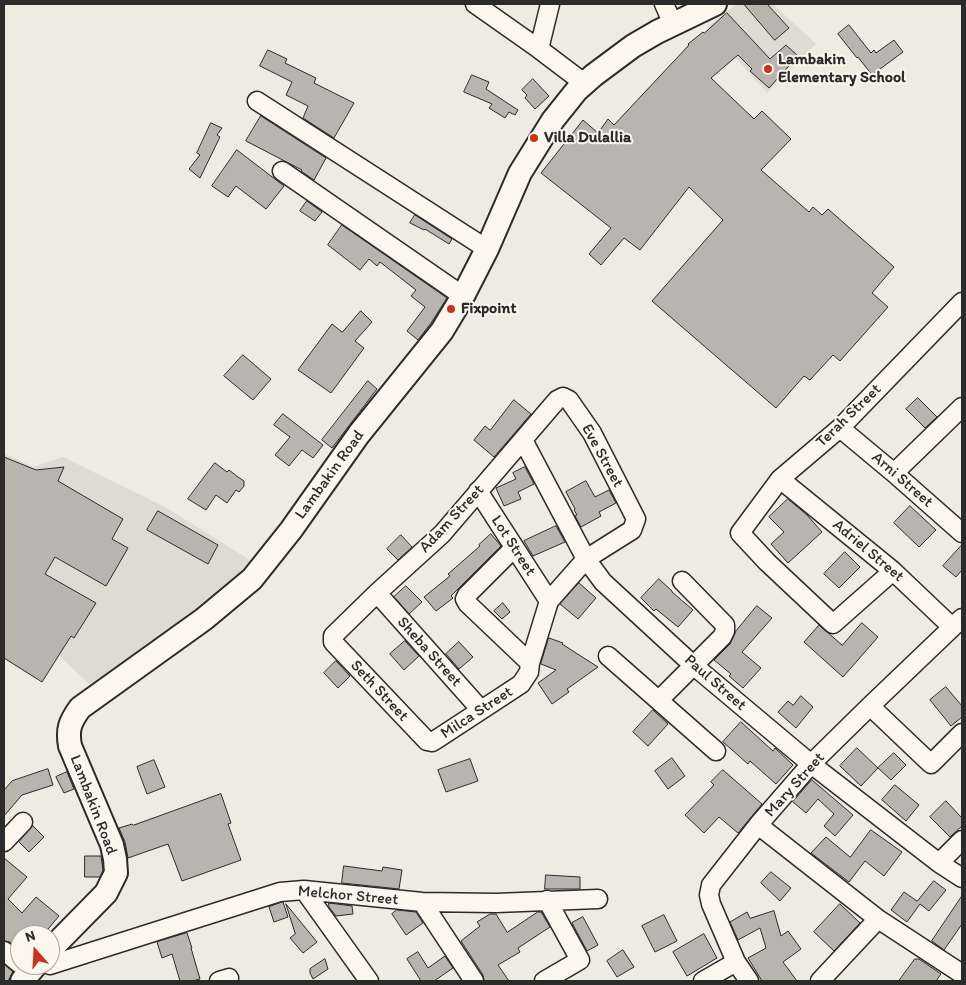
<!DOCTYPE html>
<style>
body{margin:0}
#map{position:relative;width:966px;height:985px;overflow:hidden;background:#eeebe0;font-family:Itim,sans-serif}
canvas{display:block}
.frame{position:absolute;inset:0;border:5px solid #2b2b2b;pointer-events:none}
.north{position:absolute;left:10px;top:925px;width:50px;height:50px;box-sizing:border-box;background:#fbf7ec;border:1px solid #a8a59f;border-radius:50%;rotate:341deg;font-size:14px;font-weight:700;line-height:20px;text-align:center;color:#2b2b2b}
.north::after{content:'';display:block;margin:auto;width:18px;height:22px;background:#c8321e;clip-path:polygon(50% 0,100% 100%,50% 72%,0 100%)}
</style>
<div id="map">
<canvas width="966" height="985"></canvas>
<div class="frame"></div>
<div class="north">N</div>
</div>
<script>
const ctx = document.querySelector('canvas').getContext('2d');
ctx.lineJoin = 'round';
function fillPath(path, color) {
  ctx.fillStyle = color;
  ctx.fill(path, 'evenodd');
}
function stroke(path, color, width, dash) {
  ctx.strokeStyle = color;
  ctx.lineWidth = width;
  ctx.lineCap = dash ? 'butt' : 'round';
  ctx.setLineDash(dash || []);
  ctx.stroke(path);
}
function write(font, color, halo, rows, align = 'center') {
  ctx.font = font + ' Itim,sans-serif';
  ctx.lineWidth = 4;
  ctx.setLineDash([]);
  ctx.textBaseline = 'middle';
  ctx.strokeStyle = halo;
  ctx.fillStyle = color;
  for (const [text, x, y, turn = 0] of rows) {
    ctx.save();
    ctx.translate(x, y);
    ctx.rotate((+turn || 0) * Math.PI / 180);
    ctx.textAlign = isNaN(turn) ? turn : align;
    if (halo) ctx.strokeText(text, 0, 0);
    ctx.fillText(text, 0, 0);
    ctx.restore();
  }
}
fillPath(new Path2D(`
 M736,4H773L816,44L767,93L708,27Z
 M4,453L33,467L63,457L165,507L256,564L215,600L92,687L57,653L38,680L4,659Z`), '#dedbd1');
const building = new Path2D(`
 M744,4H767L789,28L775,40Z
 M727,13L770,59L786,45L798,56L769,88L750,71L752,69L738,55L711,78L754,119L762,111L791,139L761,170L809,212L813,207L822,215L828,209L894,267L872,293L888,307L840,361L833,355L810,380L804,376L776,408L652,301L723,220L689,187L640,250L624,238L601,265L589,254L611,228L541,173L583,120L598,133L608,119L614,125L689,45L688,44L703,32L704,33Z
 M849,25L871,53L874,50L876,53L894,40L903,52L872,75L858,57L857,58L838,34Z
 M268,50L287,59L285,63L316,78L314,83L354,103L334,138L303,118L308,106L286,95L292,82L260,66Z
 M472,75L489,82L486,89L518,110L515,115L509,112L505,118L489,108L492,104L464,92Z
 M533,79L549,96L535,109L525,98L527,95L522,90Z
 M261,116L326,158L314,180L301,171L302,170L246,141Z
 M211,123L222,128L217,135L220,137L200,178L189,169L200,155L197,153Z
 M237,150L284,186L266,209L236,186L228,197L212,186Z
 M307,201L322,212L315,221L300,211Z
 M415,215L452,239L449,244L425,229L424,230L410,223Z
 M342,225L447,298L431,323L418,340L407,331L425,307L411,296L416,290L380,262L377,266L369,259L360,270L328,245Z
 M361,311L372,322L355,341L364,348L331,393L298,370L332,324L342,332Z
 M243,355L271,379L253,400L224,376Z
 M368,381L377,389L332,448L322,440Z
 M918,398L937,417L925,428L906,409Z
 M514,400L531,414L494,457L474,440L485,426L490,430Z
 M283,414L323,445L313,458L302,450L289,466L275,455L290,437L274,425Z
 M4,457L36,470L64,467L58,481L123,519L112,539L128,548L106,586L55,557L45,574L96,603L74,638L71,636L42,682L4,658Z
 M215,463L227,472L229,470L238,477L244,481V486L239,492L236,490L227,503L216,495L206,510L188,499Z
 M525,467L534,484L518,492L521,499L504,506L496,488L516,479L513,473Z
 M586,481L595,497L609,490L616,503L599,512L601,516L581,527L575,516L577,515L574,510L575,509L566,492Z
 M788,499L807,515L822,532L788,563L771,544L784,532L769,517Z
 M910,506L936,530L919,547L894,523Z
 M158,511L218,545L208,564L147,530Z
 M556,526L565,542L533,556L524,541Z
 M491,534L501,546L451,596L453,598L436,611L424,597L450,576L448,574L480,546L479,545Z
 M401,535L412,547L398,560L387,549Z
 M962,545V570L956,577L943,566Z
 M845,552L860,567L839,588L824,574Z
 M659,579L672,591V592L693,610L678,627L656,609L654,611L641,598Z
 M579,583L596,598L578,619L560,604Z
 M406,586L422,602L409,614L394,597Z
 M503,603L510,612L502,619L494,611Z
 M757,606L772,618L742,652L761,668L743,688L729,676L731,674L714,660L730,644L736,631Z
 M862,623L878,637L843,677L804,642L819,625L842,645Z
 M549,638L563,643L562,644L598,667L567,689L569,692L552,704L538,683L556,670L541,664Z
 M405,641L419,656L404,670L390,654Z
 M459,642L473,657L459,669L446,654Z
 M336,661L350,676L338,688L324,673Z
 M946,687L962,706V717L951,726L930,700Z
 M801,696L813,707L796,728L778,712L788,701L793,705Z
 M653,710L668,724L648,746L633,732Z
 M741,722L773,751L775,748L793,765L776,784L750,761L748,764L723,742Z
 M857,748L878,768L861,786L840,766Z
 M894,753L906,765L891,780L878,768Z
 M672,758L685,776L668,789L655,771Z
 M470,759L478,781L446,792L438,770Z
 M154,760L165,787L147,794L137,767Z
 M48,769L53,785L22,795L4,816V790L12,781Z
 M723,770L762,804L738,833L719,817L704,833L685,815L714,785L711,782Z
 M67,772L74,789L64,793L56,777Z
 M812,780L853,815L835,836L824,826L834,814L818,799L806,813L793,802Z
 M895,785L919,805L906,821L882,800Z
 M221,794L231,823L228,824L241,860L182,881L168,844L128,858L125,842L119,828L132,824L133,825Z
 M946,801L962,818V826L950,837L930,817Z
 M33,826L44,837L29,852L19,842Z
 M871,830L902,852L884,876L865,861L849,882L811,853L826,837L850,857Z
 M85,856H101L103,870L100,877H85Z
 M4,858L27,877L8,899L22,913L36,897L59,916L43,935H20V950L10,942L4,941Z
 M344,866L382,871L383,867L402,870L399,889L342,883Z
 M771,872L791,888L780,901L761,883Z
 M546,875L580,877V889H545Z
 M934,881L946,890L929,911L920,904L907,922L891,910L904,892L917,901Z
 M962,896V924L944,950L932,941Z
 M283,902L288,917L274,922L269,907Z
 M329,903L352,906L353,914L336,916L329,907Z
 M286,904L317,942L303,953L290,938L295,934Z
 M840,904L860,923L834,951L814,932Z
 M397,910L416,912L423,923L406,935L392,914Z
 M774,911L781,936L788,931L801,949L783,962L797,981H762L748,958L766,948L760,928L738,940L730,922L747,912L750,918Z
 M538,912H541L550,927L518,948L520,952L498,965L509,981H484L483,975L461,941L480,926L477,922L490,914H496L507,932Z
 M664,915L677,941L655,952L642,926Z
 M583,917L598,945L587,951L572,923Z
 M187,933L192,948H191L200,979L192,981H180L172,954L162,958L157,942Z
 M704,934L717,958L687,976L673,952Z
 M623,950L634,967L617,977L607,961Z
 M418,952L428,968L445,956L453,968L434,981H421L407,959Z
 M325,959L328,969L313,979L310,973V969Z
 M915,959H919L941,974L936,981H899Z
 M4,964L13,972L8,981H4Z`);
fillPath(building, '#b8b5ae');
stroke(building, '#2b2b2b', 1);
const minor = new Path2D(`
 M475,4L539,49L584,83
 M664,4L673,24
 M539,49L550,4
 M257,101L487,249
 M282,171L463,296
 M563,397L569,400L592,433L636,519L632,530L586,559L549,601L530,663L529,672L521,684L437,739L432,742L427,741L333,642V636L377,593L442,534L557,400Z
 M840,428L894,473L962,533
 M523,440L586,559L603,582L693,665L811,764L939,863L962,878
 M894,473L962,407
 M780,479L893,571L952,627
 M478,491L549,601
 M514,548L467,595L465,599L468,604L530,663
 M893,571L833,624L767,562L740,533L780,479L840,428L962,302
 M377,593L481,710
 M608,656L716,751
 M659,700L722,637L725,631V625L682,581
 M870,706L931,764L962,733
 M758,825L878,919L962,974
 M4,842L23,822
 M939,863L962,840
 M304,890L369,981
 M422,902L474,981
 M4,951L20,964
 M50,965L280,892L304,890L422,902L496,903L598,899
 M219,981L229,978
 M544,981L580,960L547,900
 M703,981L736,962
 M749,981L736,962L711,904L709,895L711,885L758,825L811,764L870,706L962,618
 M820,981L878,919`);
const major = new Path2D(`
 M50,950L106,893L116,873L115,859L112,845L70,746C67,729 70,722 80,708L204,619L252,579L291,530L359,434L442,331L463,296L487,249L520,173L553,120L577,90L594,75L633,46L657,32L715,4
 M22,981L36,965`);
stroke(minor, '#2b2b2b', 21);
stroke(major, '#2b2b2b', 26);
stroke(minor, '#fbf7ec', 18);
stroke(major, '#fbf7ec', 22);
for (const [x, y, r, color] of [
 [768,69,5,"#c8321e"],
 [534,138,5,"#c8321e"],
 [451,309,5,"#c8321e"]
]) {
  const dot = new Path2D();
  dot.arc(x, y, r, 0, 2 * Math.PI);
  ctx.fillStyle = color;
  ctx.fill(dot);
  stroke(dot, '#fbf7ec', 2);
}
write('bold 16px', '#2b2b2b', '#fbf7ec', [
 ["Lambakin",778,60],
 ["Elementary School",778,78],
 ["Villa Dulallia",544,138],
 ["Fixpoint",461,309]
], 'left');
write('16px', '#2b2b2b', '#fbf7ec', [
 ["Terah Street",849,416,-44],
 ["Eve Street",602,456,61],
 ["Lambakin Road",330,475,-54],
 ["Arni Street",902,480,41],
 ["Adam Street",452,519,-47],
 ["Lot Street",513,546,57],
 ["Adriel Street",868,551,40],
 ["Sheba Street",429,652,48],
 ["Paul Street",715,683,41],
 ["Seth Street",379,691,47],
 ["Milca Street",477,713,-33],
 ["Mary Street",795,785,-48],
 ["Lambakin Road",93,805,69],
 ["Melchor Street",348,896,5]
]);
</script>
